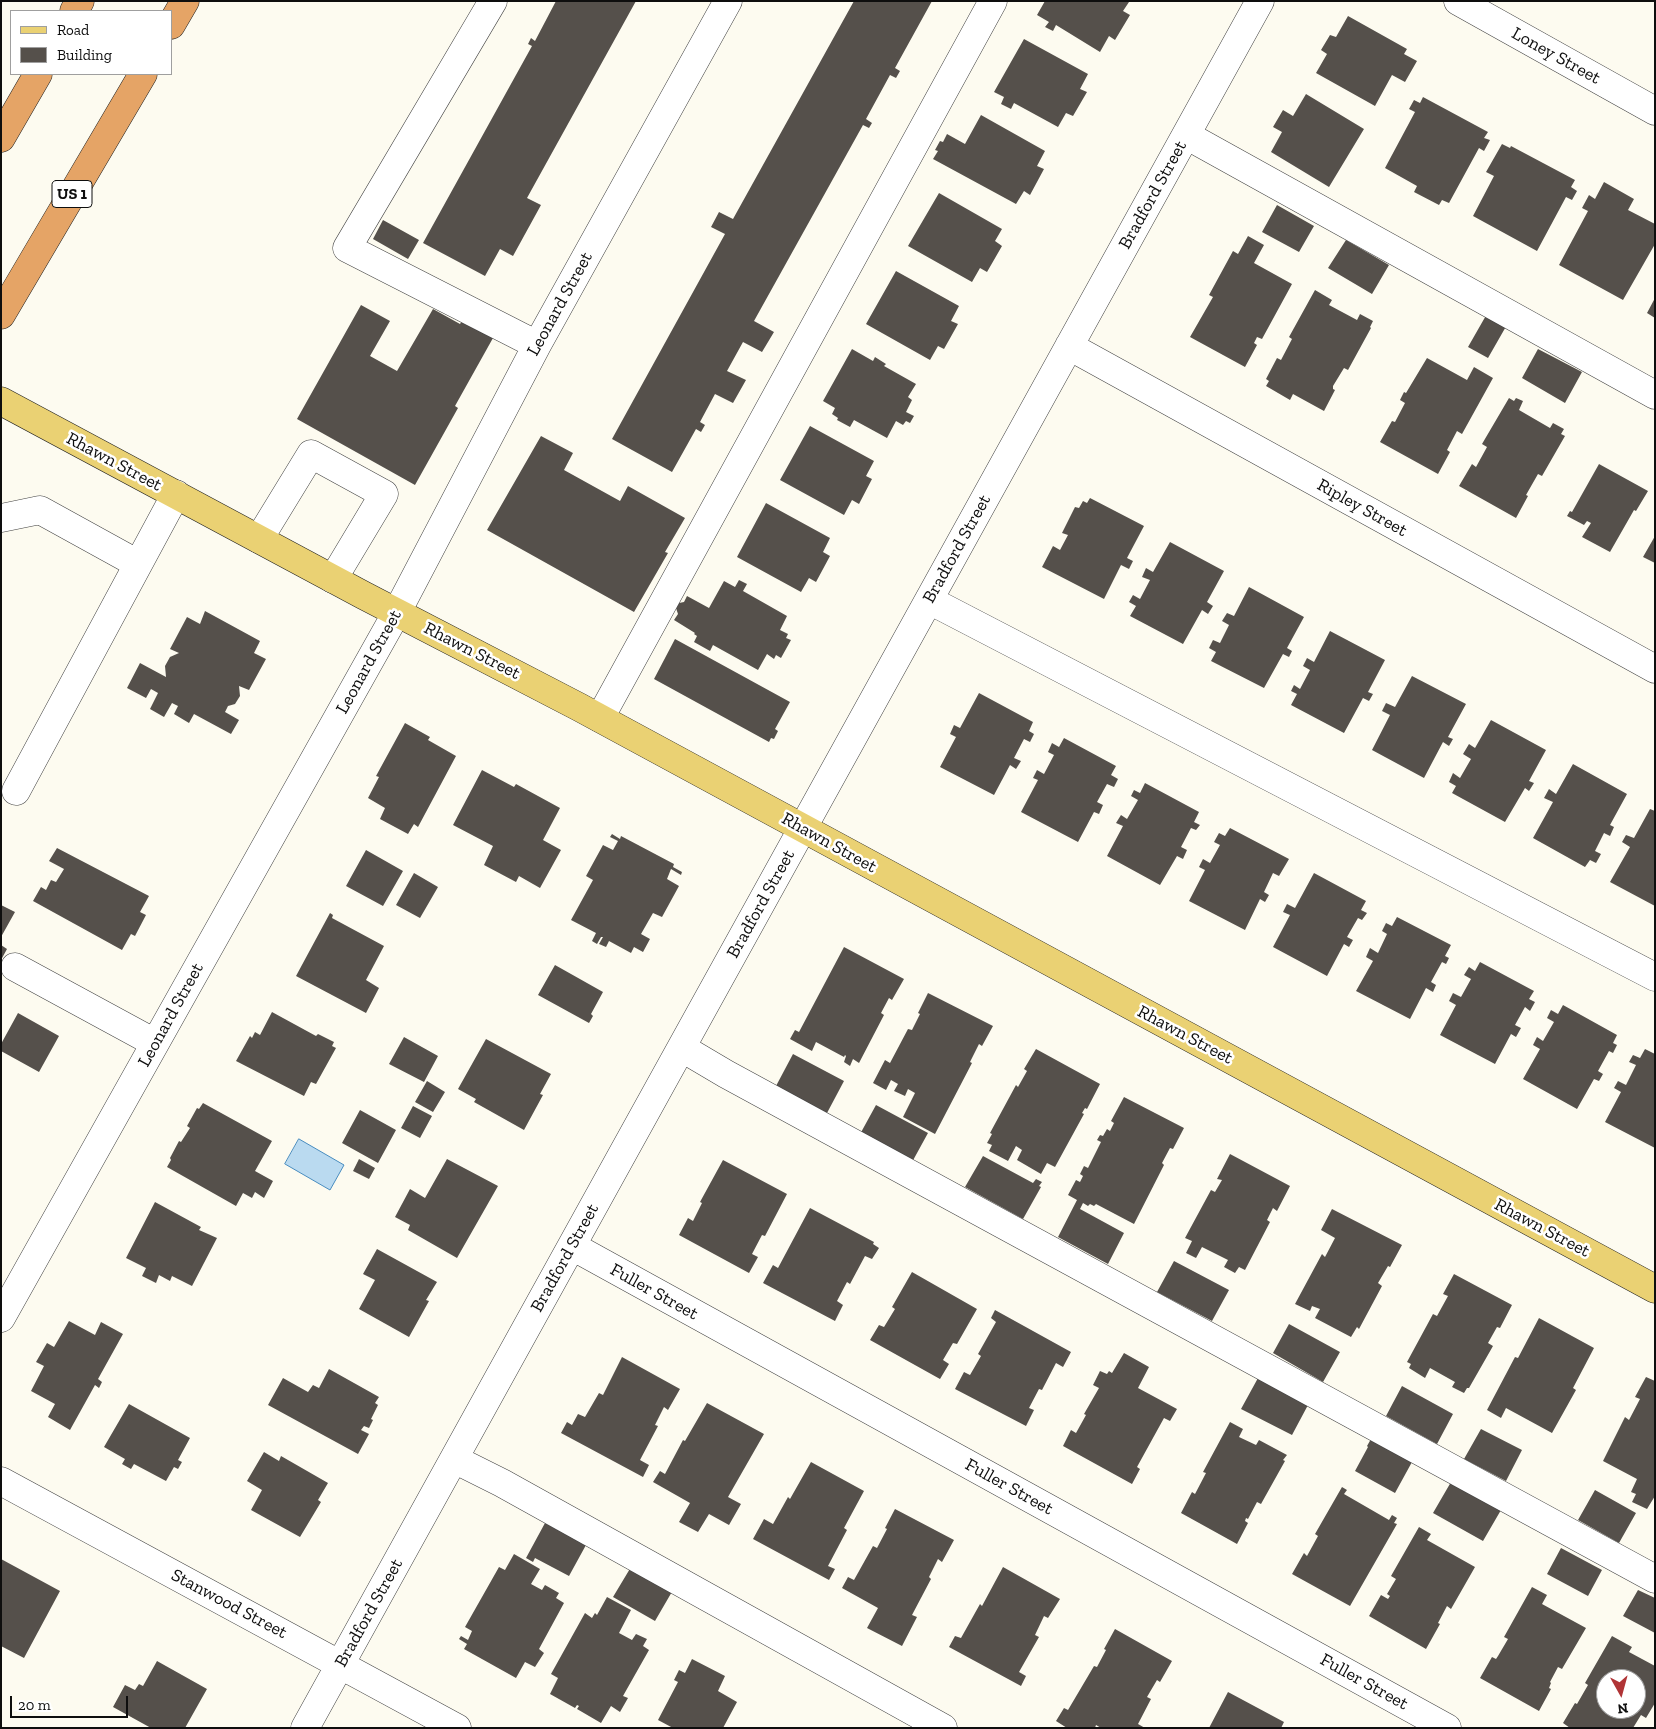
<!DOCTYPE html>
<style>
body{margin:0}
#map{position:relative;width:1656px;height:1729px;overflow:hidden;background:#fdfbf0;font-family:"Zilla Slab",serif}
canvas{display:block}
.frame{position:absolute;inset:0;border:2px solid #0e0e0e;pointer-events:none}
.legend{position:absolute;left:10px;top:10px;width:162px;height:65px;box-sizing:border-box;background:#fff;border:1px solid #9f9f9f;margin:0;padding:6px 9px;list-style:none;font-size:15px;color:#0e0e0e}
.legend li{display:flex;align-items:center;gap:10px;height:25px}
.legend b{width:25px;border:1px solid #9f9f9f}
.north{position:absolute;left:1596px;top:1669px;width:50px;height:50px;box-sizing:border-box;background:#fff;border:1px solid #9f9f9f;border-radius:50%;rotate:173deg;font-size:14px;font-weight:700;line-height:20px;text-align:center;color:#0e0e0e}
.north::after{content:'';display:block;margin:auto;width:18px;height:22px;background:#b03436;clip-path:polygon(50% 0,100% 100%,50% 72%,0 100%)}
.scale{position:absolute;left:10px;top:1696px;width:118px;height:22px;box-sizing:border-box;border:2px solid #0e0e0e;border-top:0;padding-left:6px;font-size:15px;line-height:18px;white-space:nowrap;color:#0e0e0e;-webkit-text-stroke:4px #fff;paint-order:stroke}
</style>
<div id="map">
<canvas width="1656" height="1729"></canvas>
<div class="frame"></div>
<ul class="legend">
<li><b style="height:6px;background:#ead173"></b>Road</li>
<li><b style="height:14px;background:#55504b"></b>Building</li>
</ul>
<div class="north">N</div>
<div class="scale">20 m</div>
</div>
<script>
const ctx = document.querySelector('canvas').getContext('2d');
ctx.lineJoin = 'round';
function fillPath(path, color) {
  ctx.fillStyle = color;
  ctx.fill(path, 'evenodd');
}
function stroke(path, color, width, dash) {
  ctx.strokeStyle = color;
  ctx.lineWidth = width;
  ctx.lineCap = dash ? 'butt' : 'round';
  ctx.setLineDash(dash || []);
  ctx.stroke(path);
}
function write(font, color, halo, rows, align = 'center') {
  ctx.font = font + ' "Zilla Slab",serif';
  ctx.lineWidth = 5;
  ctx.setLineDash([]);
  ctx.textBaseline = 'middle';
  ctx.strokeStyle = halo;
  ctx.fillStyle = color;
  for (const [text, x, y, turn = 0] of rows) {
    ctx.save();
    ctx.translate(x, y);
    ctx.rotate((+turn || 0) * Math.PI / 180);
    ctx.textAlign = isNaN(turn) ? turn : align;
    if (halo) ctx.strokeText(text, 0, 0);
    ctx.fillText(text, 0, 0);
    ctx.restore();
  }
}
const water = new Path2D(`
 M299,1139L344,1165L330,1190L285,1164Z`);
fillPath(water, '#badaf0');
stroke(water, '#488cbf', 1);
fillPath(new Path2D(`
 M556,1H636L527,198L541,205L513,256L500,249L485,276L423,243L532,46L528,44L531,38L535,41Z
 M854,1H932L895,68L900,71L896,78L890,75L866,119L872,123L869,128L863,125L754,321L774,332L762,352L743,342L727,371L746,380L733,403L715,394L700,422L705,425L701,432L696,429L672,472L612,439L725,234L711,227L719,212L733,219Z
 M1045,1H1127L1129,2L1123,11L1130,15L1115,40L1109,36L1100,52L1056,25L1053,31L1045,27L1049,22L1037,15Z
 M1348,16L1407,49L1404,54L1417,61L1405,82L1392,75L1375,106L1316,73L1327,54L1321,50L1330,35L1336,37Z
 M1024,39L1088,74L1080,89L1087,92L1073,116L1066,113L1058,127L1014,103L1011,109L1001,104L1004,97L994,92Z
 M1306,94L1364,129L1329,187L1271,152L1282,132L1273,127L1283,110L1293,116Z
 M1423,97L1488,132L1484,138L1490,140L1484,151L1479,148L1449,203L1442,200L1439,205L1414,192L1417,186L1385,168L1415,112L1409,109L1414,100L1420,103Z
 M981,115L1045,151L1037,166L1044,169L1030,195L1024,191L1016,204L933,159L938,151L935,150L940,141L943,142L947,134L965,144Z
 M1502,144L1510,148L1511,146L1575,180L1571,187L1577,191L1572,200L1566,197L1537,251L1473,216L1494,176L1486,172Z
 M1604,182L1634,199L1628,210L1655,224V244L1623,300L1559,265L1588,211L1582,208L1589,195L1595,199Z
 M939,193L1002,229L995,241L1002,246L987,272L980,268L972,282L908,246Z
 M1277,205L1314,226L1299,252L1262,232Z
 M383,220L419,240L408,259L373,239Z
 M1248,236L1264,245L1254,263L1292,284L1262,339L1257,337L1254,343L1257,345L1245,367L1190,337L1213,297L1209,295L1233,251L1238,254Z
 M1346,240L1389,265L1372,294L1328,268Z
 M896,271L959,306L951,321L958,324L944,349L938,346L930,360L866,324Z
 M1315,290L1332,300L1329,305L1357,320L1360,314L1373,321L1370,327L1371,328L1348,370L1344,368L1333,386V389L1335,390L1324,411L1293,394L1290,400L1266,386L1269,381L1266,379L1277,358L1281,360L1292,339L1289,337Z
 M1655,298V318L1647,313Z
 M361,305L390,321L370,356L397,371L433,309L460,324L462,321L493,338L455,406L458,408L415,485L297,419Z
 M1488,312L1508,323L1488,358L1468,347Z
 M852,349L873,361L875,357L886,364L884,366L916,384L908,397L912,400L906,412L914,416L910,423L906,421L903,425L896,421L887,438L854,420L850,427L837,420L838,418L832,414L835,408L823,401Z
 M1538,349L1582,372L1565,403L1522,378Z
 M1427,358L1467,380L1474,367L1493,378L1462,434L1457,431L1447,450L1450,452L1438,474L1380,442L1392,421L1395,422L1405,403L1400,400L1404,392L1406,393Z
 M1509,398L1514,401L1516,398L1523,401L1519,410L1550,428L1553,423L1564,429L1561,434L1565,436L1542,476L1538,474L1526,495L1528,496L1516,518L1459,486L1472,464L1476,467L1487,447L1482,444Z
 M810,426L874,461L866,476L872,479L859,504L852,500L844,515L780,480Z
 M541,436L573,453L564,470L620,501L628,486L685,518L665,552L668,553L634,612L487,530Z
 M1599,464L1648,491L1636,511L1634,510L1610,552L1582,537L1591,523L1587,521L1584,525L1567,516L1570,511L1572,512Z
 M1090,498L1144,526L1127,558L1133,561L1129,569L1121,565L1104,599L1042,567L1053,546L1060,550L1068,535L1062,533L1075,507L1079,508L1083,501L1087,503Z
 M766,503L830,538L823,552L830,556L816,582L809,578L801,592L737,557Z
 M1655,536V563L1643,557Z
 M1170,542L1224,571L1207,602L1213,606L1208,614L1202,610L1183,644L1130,616L1136,606L1129,602L1133,595L1140,599L1150,580L1142,577L1146,568L1153,572Z
 M739,580L747,584L743,591L787,616L780,630L788,634L786,638L791,640L781,658L776,655L774,659L767,654L758,670L713,645L710,651L694,642L697,636L694,634L695,633L674,620L678,614L676,608L679,603L684,602L687,596L709,608L724,581L735,587Z
 M1249,587L1304,617L1287,648L1292,651L1289,657L1283,654L1264,688L1211,661L1216,652L1209,648L1213,640L1220,643L1229,625L1222,621L1227,613L1234,616Z
 M205,611L260,641L254,653L266,659L249,690L239,686L240,696L235,704L228,706L225,712L239,720L231,734L194,714L189,723L174,714L178,706L172,703L164,717L150,709L158,693L151,689L146,698L127,688L140,663L166,677L165,666L170,657L179,653L170,649L187,617L200,624Z
 M1330,631L1385,660L1368,692L1373,694L1369,701L1363,698L1344,733L1291,705L1297,694L1291,691L1294,685L1300,689L1310,670L1303,666L1307,658L1314,662Z
 M675,639L790,702L775,729L778,731L774,739L771,738L769,742L654,679Z
 M1412,676L1466,704L1448,737L1453,739L1449,746L1443,742L1424,778L1372,750L1390,715L1382,711L1386,703L1395,707Z
 M979,693L1033,722L1029,731L1034,734L1030,742L1024,739L1014,758L1021,761L1016,769L1010,765L994,795L940,767L956,737L950,734L954,725L960,728Z
 M1491,720L1546,750L1529,781L1534,783L1529,791L1525,788L1505,822L1452,793L1456,786L1449,782L1453,773L1460,778L1471,759L1463,754L1469,744L1475,748Z
 M405,723L430,737L428,740L456,756L418,827L414,824L408,834L380,819L385,808L368,798L379,777L376,776Z
 M1064,738L1116,766L1111,775L1118,779L1114,787L1107,784L1097,802L1103,805L1099,814L1094,812L1078,842L1021,812L1038,780L1033,778L1037,770L1044,774L1054,755L1048,752L1052,743L1059,747Z
 M1573,764L1627,794L1610,825L1614,827L1610,836L1604,833L1595,851L1601,854L1596,863L1590,860L1585,867L1533,838L1553,802L1544,798L1549,789L1556,794Z
 M482,770L514,787L516,784L560,808L543,840L561,850L540,888L519,876L516,882L484,865L493,846L453,825Z
 M1145,783L1199,812L1194,822L1200,825L1196,830L1191,828L1181,847L1187,850L1183,859L1177,856L1160,885L1107,856L1123,826L1116,823L1121,815L1127,819L1138,800L1131,796L1134,790L1140,793Z
 M1650,809L1655,811V906L1610,882L1630,847L1622,842L1626,835L1634,838Z
 M1230,828L1289,859L1279,876L1273,873L1264,892L1269,895L1265,902L1260,899L1245,930L1189,901L1205,870L1199,867L1203,859L1210,863L1220,845L1214,842L1219,833L1225,836Z
 M612,834L620,839L621,836L674,864L673,867L682,872L681,875L671,869L667,879L679,886L662,917L653,913L641,934L650,939L643,952L634,947L631,953L609,941L606,947L599,944L603,937H601L597,944L592,941L596,933L571,920L593,880L586,876L603,845L613,850L618,841L610,837Z
 M57,848L149,896L140,912L146,915L135,936L131,934L122,950L33,901L41,887L46,890L51,880L56,882L64,869L49,861Z
 M366,850L403,871L383,906L346,886Z
 M414,873L438,887L420,918L396,905Z
 M1314,873L1366,901L1361,910L1367,913L1362,920L1358,918L1347,937L1353,940L1349,947L1344,944L1327,976L1273,947L1290,915L1283,912L1287,904L1295,908Z
 M1,905L15,912L1,937Z
 M330,913L333,915L332,918L384,946L366,980L379,988L366,1013L296,976Z
 M1397,917L1451,945L1445,956L1449,958L1446,964L1442,962L1431,982L1436,985L1433,992L1426,988L1410,1019L1356,991L1373,961L1366,957L1370,948L1378,953L1387,934L1382,931L1386,923L1392,926Z
 M1,945L7,949L1,960Z
 M844,947L904,979L892,1000L889,998L881,1013L884,1015L859,1063L853,1059L850,1066L844,1062L846,1056L845,1055L844,1057L816,1042L812,1051L790,1039L795,1030L799,1032Z
 M1480,962L1534,991L1529,999L1535,1002L1530,1011L1525,1007L1515,1025L1521,1028L1516,1037L1511,1034L1495,1064L1440,1035L1456,1005L1449,1001L1453,993L1461,997L1471,979L1464,975L1469,967L1475,971Z
 M555,965L603,992L591,1014L593,1016L589,1023L538,995Z
 M928,993L993,1026L982,1046L979,1044L970,1062L972,1063L935,1134L903,1117L915,1093L908,1089L905,1096L894,1091L898,1084L891,1080L886,1090L873,1083L885,1060L890,1063L908,1029L912,1030L920,1014L918,1013Z
 M1563,1005L1617,1035L1613,1043L1617,1045L1613,1053L1609,1051L1598,1071L1603,1074L1599,1081L1594,1079L1577,1109L1523,1079L1540,1049L1533,1045L1537,1037L1543,1041L1554,1022L1547,1018L1551,1010L1558,1014Z
 M272,1012L316,1036L318,1034L334,1042L332,1046L336,1048L316,1084L311,1082L304,1096L236,1061L250,1036L252,1038L255,1032L260,1035Z
 M18,1013L59,1036L39,1072L1,1051V1044Z
 M404,1037L438,1056L424,1082L389,1064Z
 M486,1039L551,1074L540,1094L543,1095L524,1130L474,1102L476,1099L458,1089Z
 M1036,1049L1100,1084L1087,1109L1085,1108L1082,1113L1084,1114L1055,1167L1047,1163L1041,1174L1017,1160L1022,1150L1016,1146L1008,1161L989,1151L992,1145L987,1143L992,1134L990,1133L1016,1085L1018,1087L1027,1071L1024,1069Z
 M1645,1049L1655,1054V1148L1605,1122L1621,1092L1614,1088L1618,1081L1626,1085L1636,1065L1629,1062L1633,1055L1640,1058Z
 M793,1054L844,1081L827,1113L776,1086Z
 M427,1081L445,1092L433,1112L415,1102Z
 M1124,1097L1184,1128L1173,1149L1170,1148L1162,1163L1164,1165L1134,1224L1096,1204L1094,1206L1090,1204L1088,1206L1083,1203L1080,1209L1124,1233L1108,1264L1058,1237L1077,1200L1068,1195L1076,1180L1080,1182L1083,1176L1080,1174L1084,1166L1088,1168L1101,1142L1097,1140L1100,1135L1103,1136L1107,1129L1110,1131L1114,1123L1111,1121Z
 M203,1103L272,1141L255,1171L273,1181L264,1198L255,1192L252,1198L243,1193L236,1206L167,1167L171,1160L170,1158L179,1141L181,1142L190,1128L187,1126L197,1108L199,1109Z
 M876,1105L928,1133L911,1164L859,1136Z
 M413,1106L432,1116L420,1138L401,1128Z
 M360,1110L396,1130L378,1163L342,1143Z
 M1230,1154L1290,1186L1277,1211L1273,1208L1267,1220L1270,1222L1245,1270L1239,1267L1235,1273L1224,1267L1228,1260L1202,1247L1196,1258L1186,1253L1192,1241L1185,1238L1211,1190L1215,1192L1222,1180L1217,1179Z
 M983,1156L1033,1183L1036,1179L1042,1182L1039,1186L1041,1187L1023,1219L965,1187Z
 M359,1159L375,1168L369,1179L353,1171Z
 M447,1159L498,1186L457,1258L408,1230L410,1225L395,1217L410,1189L425,1198Z
 M723,1160L787,1194L765,1236L762,1235L752,1254L758,1257L749,1273L679,1235L688,1218L693,1221L702,1203L700,1202Z
 M155,1202L201,1227L199,1230L217,1238L192,1286L172,1276L170,1281L159,1275L156,1283L142,1276L146,1268L126,1258Z
 M810,1208L874,1242L873,1244L879,1248L872,1259L865,1256L850,1284L847,1282L837,1301L843,1305L835,1321L763,1283L773,1265L778,1268Z
 M1332,1209L1402,1245L1390,1267L1388,1266L1378,1283L1382,1286L1359,1329L1357,1327L1351,1337L1315,1318L1320,1309L1312,1306L1310,1311L1295,1304L1322,1254L1325,1257L1335,1238L1321,1230Z
 M377,1249L437,1282L426,1300L429,1301L409,1337L359,1309L375,1280L363,1274Z
 M1174,1261L1229,1290L1212,1321L1157,1292Z
 M912,1272L977,1309L957,1344L953,1343L943,1360L949,1364L940,1379L870,1340L879,1325L884,1327L895,1309L892,1307Z
 M1454,1274L1512,1305L1500,1328L1497,1327L1488,1343L1493,1346L1469,1388H1467L1464,1393L1452,1387L1455,1382L1430,1368L1425,1378L1409,1368L1411,1364L1407,1362L1433,1314L1437,1316L1448,1296L1443,1294Z
 M995,1310L1071,1352L1063,1367L1056,1363L1042,1390L1039,1389L1029,1408L1034,1410L1026,1426L955,1389L964,1372L970,1375L981,1356L978,1354L996,1322L991,1318Z
 M1539,1318L1594,1348L1573,1388L1576,1390L1552,1433L1506,1408L1501,1418L1487,1410L1515,1357L1518,1358Z
 M69,1321L95,1335L101,1322L123,1334L98,1379L102,1382L99,1388L95,1385L70,1430L48,1417L55,1404L31,1391L44,1366L36,1362L47,1343L54,1347Z
 M1289,1324L1340,1352L1323,1382L1273,1353Z
 M1124,1353L1149,1367L1138,1388L1177,1409L1170,1421L1164,1418L1137,1467L1140,1469L1132,1484L1063,1446L1071,1430L1076,1433L1086,1415L1084,1414L1099,1388L1093,1385L1100,1371L1107,1374L1109,1371L1112,1373Z
 M622,1357L680,1389L668,1410L664,1407L655,1425L658,1426L640,1460L649,1465L643,1477L561,1433L567,1422L572,1425L578,1414L585,1417L599,1393L603,1395Z
 M329,1369L379,1397L375,1403L378,1405L371,1419L373,1420L369,1428L364,1426L361,1430L369,1434L358,1454L268,1405L283,1378L308,1392L313,1385L319,1388Z
 M1646,1377L1655,1381V1496L1647,1509L1632,1502L1636,1494L1631,1492L1637,1479L1603,1461L1625,1417L1629,1420L1640,1399L1635,1397Z
 M1258,1378L1308,1405L1292,1435L1241,1409Z
 M1402,1386L1453,1414L1437,1444L1386,1416Z
 M707,1403L764,1434L728,1497L741,1504L729,1525L709,1514L698,1532L679,1522L690,1503L653,1482L660,1471L665,1474L683,1440L685,1441Z
 M129,1404L190,1438L178,1460L182,1462L178,1469L174,1467L166,1481L134,1464L131,1469L122,1464L125,1459L104,1447Z
 M1230,1422L1243,1429L1239,1437L1256,1445L1259,1440L1287,1455L1283,1460L1285,1461L1261,1504L1257,1502L1248,1519L1246,1518L1245,1521L1248,1523L1237,1544L1181,1513L1192,1492L1195,1494L1206,1473L1203,1472Z
 M1481,1429L1522,1450L1506,1481L1464,1459Z
 M1371,1439L1412,1462L1395,1493L1355,1471L1368,1447L1367,1446Z
 M264,1452L279,1461L281,1456L328,1483L318,1500L321,1502L300,1537L251,1510L262,1490L247,1481Z
 M811,1462L864,1491L844,1528L847,1530L828,1566L835,1569L829,1580L753,1539L764,1519L773,1524L788,1497L790,1499Z
 M1451,1482L1501,1510L1483,1541L1433,1513Z
 M1342,1487L1347,1490L1344,1494L1389,1520L1392,1515L1397,1518L1394,1523L1397,1524L1350,1606L1292,1574L1304,1553L1307,1556L1318,1536L1315,1534Z
 M1595,1490L1636,1513L1619,1543L1578,1520Z
 M895,1509L954,1540L942,1562L938,1559L929,1577L931,1579L912,1615L917,1617L902,1646L867,1628L878,1608L842,1588L848,1577L854,1580L873,1546L877,1548L887,1529L885,1528Z
 M545,1523L586,1545L569,1576L535,1558L533,1562L526,1558Z
 M1419,1527L1431,1534L1427,1540L1475,1567L1451,1609L1447,1606L1438,1623L1440,1624L1426,1649L1369,1616L1381,1595L1388,1599L1390,1596L1387,1594L1396,1579L1391,1576Z
 M1561,1548L1602,1570L1588,1596L1547,1574Z
 M514,1554L540,1569L531,1584L542,1590L545,1585L559,1593L556,1598L564,1603L539,1649L544,1653L535,1667L525,1662L516,1678L464,1649L467,1644L459,1639L461,1636L468,1640L472,1631L465,1627L499,1567L505,1570Z
 M1,1559L60,1591L24,1658L1,1646Z
 M631,1567L673,1590L655,1621L613,1597Z
 M1003,1567L1060,1599L1048,1618L1044,1616L1035,1635L1039,1637L1019,1672L1026,1676L1021,1686L949,1647L955,1636L961,1638L980,1604L982,1606Z
 M1532,1587L1547,1595L1542,1604L1586,1628L1562,1669L1558,1667L1550,1682L1551,1683L1549,1688L1551,1689L1539,1711L1480,1678L1492,1657L1496,1659L1498,1656L1508,1639L1504,1637Z
 M1638,1590L1655,1598V1633L1623,1616Z
 M607,1597L631,1610L619,1633L632,1640L636,1634L647,1639L643,1646L649,1650L623,1696L628,1698L620,1712L611,1706L601,1723L577,1709L579,1706L577,1705L575,1708L550,1694L558,1678L551,1674L585,1613L592,1618L595,1613L597,1615Z
 M1115,1629L1172,1661L1160,1682L1157,1680L1147,1697L1151,1699L1138,1724L1145,1728H1101L1096,1725L1095,1728H1067L1056,1721L1064,1708L1068,1710L1094,1666L1097,1667L1106,1650L1104,1649Z
 M1612,1636L1632,1647L1629,1652L1655,1666V1703L1646,1718L1641,1715L1633,1728H1570L1563,1723L1575,1703L1577,1704L1588,1685L1585,1683ZM1606,1679H1636V1709H1606Z
 M692,1659L725,1676L718,1691L737,1702L723,1728H673L658,1720L678,1682L674,1680L679,1670L685,1673Z
 M157,1661L207,1689L185,1728H151L113,1707L125,1685L135,1690L139,1684L143,1686Z
 M1228,1692L1284,1722L1281,1728H1209Z`), '#55504b');
const minor = new Path2D(`
 M493,1L347,248L537,345
 M1458,1L1655,111
 M1186,135L1655,395
 M1069,346L1655,669
 M1,518L40,510L138,564
 M259,539L311,454L384,494L333,579
 M929,600L1655,977
 M600,718L993,1
 M16,791L176,494
 M15,967L155,1043
 M682,1048L726,1074L1655,1579
 M572,1246L1447,1728
 M1,1318L397,612L537,345L728,1
 M454,1459L502,1483L943,1728
 M1,1481L457,1728
 M305,1728L1260,1`);
const major = new Path2D(`
 M1,401L363,595L579,707L1655,1289`);
const highway = new Path2D(`
 M74,11L80,1
 M171,25L185,1
 M1,138L38,74
 M1,315L143,74`);
stroke(minor, '#414141', 29);
stroke(major, '#1f1f1f', 29);
stroke(highway, '#1f1f1f', 29);
stroke(minor, '#fff', 28);
stroke(major, '#ead173', 28);
stroke(highway, '#e5a466', 28);
for (const [x, y, w] of [
 [72,194,40]
]) {
  const box = new Path2D();
  box.roundRect(x - w / 2, y - 13.5, w, 27, 4);
  ctx.fillStyle = '#fff';
  ctx.fill(box);
  stroke(box, '#0e0e0e', 1);
}
write('bold 16px', '#0e0e0e', null, [
 ["US 1",72,194]
]);
write('18px', '#0e0e0e', '#fff', [
 ["Loney Street",1556,56,29],
 ["Bradford Street",1153,195,-61],
 ["Leonard Street",560,304,-61],
 ["Rhawn Street",114,462,28],
 ["Ripley Street",1362,508,29],
 ["Bradford Street",957,549,-61],
 ["Rhawn Street",472,651,27],
 ["Leonard Street",369,662,-61],
 ["Rhawn Street",829,843,29],
 ["Bradford Street",761,904,-61],
 ["Leonard Street",171,1015,-61],
 ["Rhawn Street",1185,1035,28],
 ["Rhawn Street",1542,1228,28],
 ["Bradford Street",565,1258,-61],
 ["Fuller Street",654,1292,29],
 ["Fuller Street",1009,1487,29],
 ["Stanwood Street",229,1604,28],
 ["Bradford Street",369,1613,-61],
 ["Fuller Street",1364,1682,29]
]);
</script>
